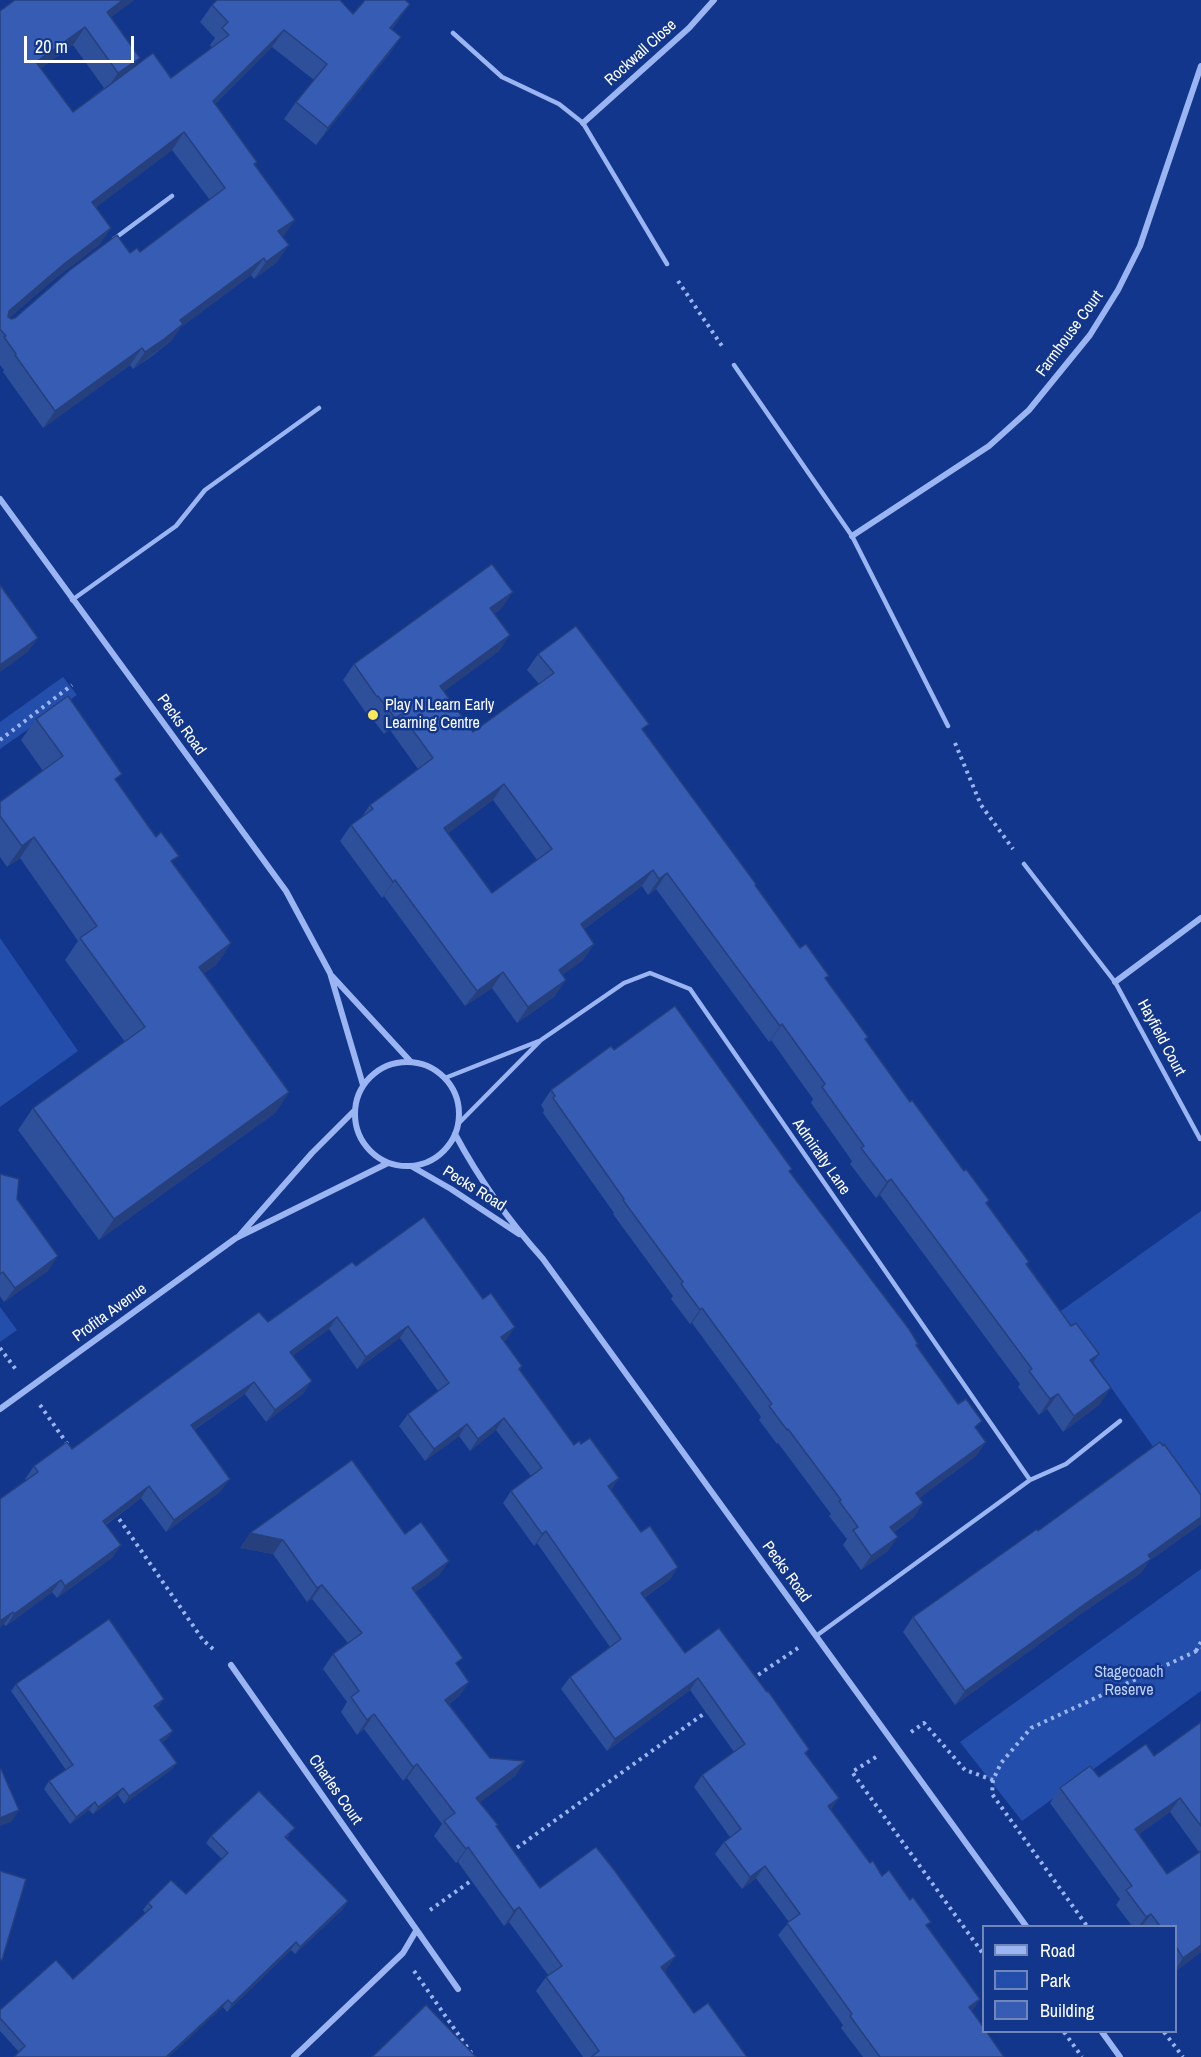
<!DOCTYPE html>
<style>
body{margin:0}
#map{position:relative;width:1201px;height:2057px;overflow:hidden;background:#12368b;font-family:"Archivo Narrow",sans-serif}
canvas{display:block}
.legend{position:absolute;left:982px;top:1925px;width:195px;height:108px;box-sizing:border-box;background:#12368b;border:2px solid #7186b9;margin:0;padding:8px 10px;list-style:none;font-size:18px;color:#fff}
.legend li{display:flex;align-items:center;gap:12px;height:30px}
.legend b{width:30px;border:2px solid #7186b9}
.scale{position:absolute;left:24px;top:36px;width:110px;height:27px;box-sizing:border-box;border:3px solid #fff;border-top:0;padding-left:8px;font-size:18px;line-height:21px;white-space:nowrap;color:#fff;-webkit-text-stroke:4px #12368b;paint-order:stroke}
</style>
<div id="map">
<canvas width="1201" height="2057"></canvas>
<ul class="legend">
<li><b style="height:8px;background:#9ab5f1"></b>Road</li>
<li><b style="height:16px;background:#244eab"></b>Park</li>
<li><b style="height:16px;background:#365cb3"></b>Building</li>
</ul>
<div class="scale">20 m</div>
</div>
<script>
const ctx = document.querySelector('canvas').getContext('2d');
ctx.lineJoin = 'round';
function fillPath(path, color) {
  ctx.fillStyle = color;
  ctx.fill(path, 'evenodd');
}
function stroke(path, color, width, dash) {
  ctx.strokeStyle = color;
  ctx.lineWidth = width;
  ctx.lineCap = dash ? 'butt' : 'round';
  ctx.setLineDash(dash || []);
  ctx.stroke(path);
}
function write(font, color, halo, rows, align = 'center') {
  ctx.font = font + ' "Archivo Narrow",sans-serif';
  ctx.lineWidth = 5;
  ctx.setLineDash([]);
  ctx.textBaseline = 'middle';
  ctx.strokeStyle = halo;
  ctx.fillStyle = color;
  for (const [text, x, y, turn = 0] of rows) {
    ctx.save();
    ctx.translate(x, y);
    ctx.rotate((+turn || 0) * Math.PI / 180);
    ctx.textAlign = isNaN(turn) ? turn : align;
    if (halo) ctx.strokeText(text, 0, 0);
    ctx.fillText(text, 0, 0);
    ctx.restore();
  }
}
fillPath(new Path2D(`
 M63,677L77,695L0,749V722Z
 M0,938L78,1051L0,1107Z
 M1201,1211V1514L1058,1313Z
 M0,1307L17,1330L0,1342Z
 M1201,1569V1691L1022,1821L960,1742Z`), '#244eab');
stroke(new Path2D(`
 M678,281L724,349
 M0,740L72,685
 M955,743L981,805L1013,849
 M0,1348L17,1371
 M40,1405L68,1445
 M115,1513L203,1640L214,1650
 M1196,1651L1201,1642
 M752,1679L798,1648
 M911,1732L924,1723L965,1770L993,1780L1001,1763L1031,1728L1201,1649
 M876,1757L852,1772L984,1955
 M993,1780L992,1794L1087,1926
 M511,1852L709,1710
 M430,1910L475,1878
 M414,1971L474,2057
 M1064,2032L1082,2057
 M1164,2032L1183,2057`), '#9ab5f1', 4, [3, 4.5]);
stroke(new Path2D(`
 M453,33L502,77L559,104L583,123L667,264
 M114,239L172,196
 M734,365L852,536L948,726
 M72,600L176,526L205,490L319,408
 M1024,864L1115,982L1200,1139
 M445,1078L539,1041
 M458,1124L541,1040L624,983L650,973L690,989L1030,1480
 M816,1636L1030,1480L1066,1464L1120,1421`), '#9ab5f1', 4.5);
stroke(new Path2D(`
 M583,123L689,28L714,0
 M0,499L286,891L330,973L363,1085
 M852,536L989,446L1029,410L1090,335L1118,290L1140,246L1201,66
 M332,976L411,1062
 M1115,982L1201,918
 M355 1114a52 52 0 1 1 104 0a52 52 0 1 1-104 0Z
 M455,1134C479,1179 509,1221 543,1259L1026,1926
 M411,1166L451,1189L519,1234
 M239,1236L312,1153L355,1110
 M0,1409L236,1238L388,1163
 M231,1665L458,1989
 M1102,2032L1120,2057
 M294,2057L403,1953L416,1931`), '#9ab5f1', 6);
fillPath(new Path2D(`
 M15,0H134L111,17L133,68L171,78L212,48L210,45L215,38L200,22L212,5L353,14L398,21L392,29L401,37L389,54L316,145L284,119L296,102L314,80L272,47L215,104L257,162L255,165L283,237L277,262L254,279L251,275L181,327L171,341L152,356L133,369L130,365L43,428L3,372L4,370L0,365V11ZM73,45L104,88L73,112L41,68ZM172,150L210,200L140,252L130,253L15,318L11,319L9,318L52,281L99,245L111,228L96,207Z
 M502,608L494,614L499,651L444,691L473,732L539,684L527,670L538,654L644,731L800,948L826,980L868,1037L866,1040L910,1102L964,1171L989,1200L987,1204L1029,1262L1027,1264L1071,1326L1099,1354L1092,1363L1100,1404L1063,1432L1047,1409L1039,1415L1018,1387L1020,1384L880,1195L876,1198L850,1164L852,1161L811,1103L813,1099L771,1040L769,1042L656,889L648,895L642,886L584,929L594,944L583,960L562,975L555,996L517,1023L492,988L465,1006L384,896L382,898L340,841L351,825L361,818L370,805L418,769L390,730L384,734L367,712L366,713L343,680L354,664ZM493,800L537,860L492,893L448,833Z
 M36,719L116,782L173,864L231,943L216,965L204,973L289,1092L275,1113L99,1240L18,1130L33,1108L125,1042L65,960L78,941L20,858L7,867L0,857V802L43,771L21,740Z
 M614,1050L790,1172L986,1442L976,1456L919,1498L923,1503L913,1518L894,1532L888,1551L861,1570L843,1545L847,1539L829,1516L831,1514L778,1443L777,1444L759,1420L761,1417L692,1323L690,1324L671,1299L673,1296L613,1214L614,1213L543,1113L544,1110L541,1105L551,1090Z
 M0,1174L17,1199L48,1271L4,1302L0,1296Z
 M356,1266L507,1339L504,1341L522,1366L520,1370L574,1445L581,1444L619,1478L611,1490L641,1532L678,1567L670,1579L644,1598L685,1653L809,1749L806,1754L830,1810L870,1863L882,1876L927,1927L980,1999L972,2011L1004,2057H863L841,2028L843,2025L778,1935L789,1922L756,1878L742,1889L715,1854L724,1842L730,1837L694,1787L702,1775L734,1752L690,1690L607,1751L561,1689L570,1677L610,1647L537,1543L534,1546L503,1503L511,1491L531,1476L496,1430L470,1451L459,1436L425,1461L399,1426L408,1414L438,1391L400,1338L357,1369L329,1329L293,1355L304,1393L266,1422L245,1394L194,1430L221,1491L166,1532L141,1498L106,1525L113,1557L57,1598L52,1592L6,1626L4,1624L0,1627V1499L26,1480L25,1479L34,1466L72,1449Z
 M1201,1495V1524L1149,1561L1141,1573L1079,1615L955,1705L903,1632L913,1617L1038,1531Z
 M250,1533L405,1534L449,1561L439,1575L415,1592L457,1666L469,1682L459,1696L449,1704L490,1758L525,1761L515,1776L480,1802L498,1825L496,1827L540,1888L666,1970L664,1972L694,2013L747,2057H583L536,1991L546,1977L548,1975L509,1922L504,1926L458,1862L456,1863L434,1836L442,1824L407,1778L403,1781L364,1729L357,1735L341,1712L347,1702L323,1669L333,1654L348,1643L312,1599L307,1602L273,1554L240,1548Z
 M16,1684L164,1699L159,1706L156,1708L168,1738L162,1743L177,1763L171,1770L124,1804L118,1795L93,1814L89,1810L70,1824L44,1789L49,1781L66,1770L11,1691Z
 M1201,1722V1952L1176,1971V1926H1132L1116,1905L1120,1899L1050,1803L1060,1788L1099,1777L1154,1756ZM1170,1812L1199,1852L1167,1874L1139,1834Z
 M290,1835L286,1838L343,1909L295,1954L291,1950L227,2012L223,2007L19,2052L0,2031V2010L73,1979L145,1913L143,1910L148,1903L186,1894L222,1859L206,1843L211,1836Z`), '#2e4f9a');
fillPath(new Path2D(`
 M123,0H134L95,29L107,12Z
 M410,4L398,21L378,45L390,28Z
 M85,27L73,45L24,80L36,62Z
 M284,30L272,47L200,118L213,101Z
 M401,37L389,54L316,145L328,128Z
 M140,58L128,75L106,90L118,73Z
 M184,132L172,150L80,219L92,202Z
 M295,220L283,237L278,231Z
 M111,228L99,245L52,281L0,326L9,311L64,264Z
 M289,245L277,262L254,279L266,262Z
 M264,258L251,275L181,327L171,341L133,369L145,352L180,320Z
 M142,348L130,365L43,428L55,411Z
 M513,592L502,608L479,624L490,608Z
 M510,635L499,651L429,702L440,686Z
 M38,638L28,652L0,672V665Z
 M401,714L390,730L384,734L395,718Z
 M504,784L493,800L433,844L444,828Z
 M34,837L20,858L7,867L22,846Z
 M653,870L642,886L569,940L581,924Z
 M667,873L656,889L648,895L659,879Z
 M395,880L384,896L382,898L393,882Z
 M231,943L216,965L184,988L199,967Z
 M594,944L583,960L548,986L559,970Z
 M503,972L492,988L465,1006L477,991Z
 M566,980L555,996L517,1023L528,1007Z
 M782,1024L771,1040L769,1042L780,1026Z
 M289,1092L275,1113L99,1240L114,1219Z
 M891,1179L880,1195L876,1198L887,1182Z
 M58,1256L48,1271L4,1302L15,1288Z
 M702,1308L692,1323L690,1324L700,1310Z
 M337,1317L329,1329L282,1364L290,1352Z
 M408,1326L400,1338L357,1369L366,1357Z
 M515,1327L507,1339L493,1349L501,1337Z
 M1099,1354L1088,1370L1090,1360Z
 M312,1381L304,1393L266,1422L275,1410Z
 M254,1382L245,1394L183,1437L191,1425Z
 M1111,1388L1100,1404L1063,1432L1074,1416Z
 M1058,1394L1047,1409L1039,1415L1050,1399Z
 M504,1418L496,1430L470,1451L478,1439Z
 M467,1424L459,1436L425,1461L434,1449Z
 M986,1442L976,1456L906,1508L916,1493Z
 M619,1478L611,1490L608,1486Z
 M230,1479L221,1491L166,1532L174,1520Z
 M149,1486L141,1498L94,1533L103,1521Z
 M923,1503L913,1518L880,1541L890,1527Z
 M1201,1517V1524L1149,1561L1141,1573L1079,1615L955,1705L965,1691L1148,1555Z
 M546,1531L537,1543L534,1546L542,1534Z
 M250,1533L283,1540L273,1554L240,1548Z
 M898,1537L888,1551L861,1570L871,1556Z
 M121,1545L113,1557L57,1598L65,1586Z
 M449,1561L439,1575L402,1602L412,1588Z
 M678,1567L670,1579L633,1605L641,1593Z
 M61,1580L52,1592L6,1626L14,1614Z
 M322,1585L312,1599L307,1602L317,1588Z
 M13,1612L4,1624L0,1627V1621Z
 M698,1678L690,1690L607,1751L615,1739Z
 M469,1682L459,1696L435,1714L445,1700Z
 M164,1699L159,1706L148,1713L154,1706Z
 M374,1714L364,1729L357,1735L367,1720Z
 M173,1731L168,1738L155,1748L160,1740Z
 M525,1761L515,1776L466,1813L476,1798Z
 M177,1763L171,1770L124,1804L129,1796Z
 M417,1764L407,1778L403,1781L413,1767Z
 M123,1788L118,1795L93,1814L98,1807Z
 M839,1798L831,1810L828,1806Z
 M1180,1798L1170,1812L1125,1844L1135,1829Z
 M95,1802L89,1810L70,1824L76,1817Z
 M19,1810L11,1822L0,1826V1818Z
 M468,1847L458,1862L456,1863L466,1849Z
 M765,1866L756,1878L742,1889L750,1877Z
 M348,1901L343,1909L295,1954L300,1947Z
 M519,1907L509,1922L504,1926L514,1911Z
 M1151,1914L1142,1926H1139L1146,1917Z
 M296,1942L291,1950L227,2012L232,2004Z
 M1201,1945V1952L1176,1971V1969L1183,1958Z
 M676,1956L666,1970L651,1981L661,1967Z
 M980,1999L972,2011L969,2007Z
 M228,2000L223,2007L169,2057H166Z`), '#26407d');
const building = new Path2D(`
 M15,0H123L107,12L140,58L118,73L85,27L36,62L73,112L153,53L171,78L229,35L222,28L228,22L212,5L217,0H340L353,14L365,0H405L410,4L390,28L401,37L328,128L296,102L327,64L284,30L213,101L257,162L254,164L295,220L278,231L289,245L266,262L264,258L180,320L183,324L164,339L145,352L142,348L55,411L15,355L16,354L4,337L6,336L0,329V11ZM184,132L225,188L140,252L137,248L130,253L117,235L70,270L15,318L11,319L8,317L9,311L64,264L111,228L92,202Z
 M492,564L513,592L490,608L510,635L440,686L473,732L554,673L538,654L576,626L649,724L642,729L756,884L755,885L800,948L806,944L829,976L825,978L868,1037L865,1039L910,1102L912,1100L964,1171L966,1169L989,1200L986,1203L1029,1262L1026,1264L1071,1326L1076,1323L1099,1354L1090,1360L1111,1388L1074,1416L1058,1394L1050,1399L1029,1371L1032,1369L891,1179L887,1182L861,1148L864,1146L822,1087L825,1084L782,1024L780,1026L667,873L659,879L653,870L581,924L594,944L559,970L566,980L528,1007L503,972L477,991L395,880L393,882L351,825L373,809L370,805L433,758L401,714L395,718L378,696L377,697L354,664ZM504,784L552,849L492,893L444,828Z
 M0,585L38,638L0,665Z
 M68,696L122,774L115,779L156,837L161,832L179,856L171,861L231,943L199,967L289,1092L114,1219L33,1108L145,1027L80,938L97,926L34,837L22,846L0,816V802L63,756L36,719Z
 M675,1006L792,1169L789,1171L909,1329L918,1344L916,1345L958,1404L966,1399L982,1421L975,1427L986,1442L916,1493L923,1503L890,1527L898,1537L871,1556L853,1530L858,1527L839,1501L841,1500L788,1429L787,1430L769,1406L772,1404L702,1308L700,1310L681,1284L683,1282L623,1200L624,1199L553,1098L555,1096L551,1090L611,1046L614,1050Z
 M0,1174L19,1179L17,1199L58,1256L15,1288L3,1272L0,1274Z
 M424,1217L483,1299L491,1293L515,1327L501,1337L522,1366L519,1369L574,1445L579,1441L581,1444L590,1438L619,1478L608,1486L641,1532L650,1526L678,1567L641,1593L685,1653L719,1628L767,1692L768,1691L809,1749L805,1753L839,1798L828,1806L870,1863L873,1861L882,1876L889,1870L910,1900L913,1897L931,1922L926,1925L980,1999L969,2007L984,2028V2031H986L1004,2057H880L850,2016L852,2014L787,1923L800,1914L765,1866L750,1877L724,1842L741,1829L702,1775L745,1744L698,1678L615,1739L570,1677L621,1639L546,1531L542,1534L511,1491L542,1468L504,1418L478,1439L467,1424L434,1449L408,1414L449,1383L408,1326L366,1357L337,1317L290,1352L312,1381L275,1410L254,1382L191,1425L230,1479L174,1520L149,1486L103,1521L121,1545L65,1586L61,1580L14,1614L13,1612L0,1621V1499L38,1472L34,1466L67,1442L72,1449L259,1312L268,1322L352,1262L356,1266Z
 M1160,1442L1163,1446L1164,1444L1201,1495V1517L1148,1555L1151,1559L1089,1601L965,1691L913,1617L1037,1529L1038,1531Z
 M352,1460L405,1534L421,1522L449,1561L412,1588L463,1658L456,1663L469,1682L445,1700L490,1758L525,1761L476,1798L498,1825L496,1826L540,1888L596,1847L615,1871L676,1956L661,1967L694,2013L708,2003L747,2057H591L599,2051L546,1977L562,1966L519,1907L514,1911L468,1847L466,1849L444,1821L455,1813L417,1764L413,1767L374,1714L367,1720L351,1697L359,1691L333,1654L362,1633L322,1585L317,1588L283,1540L250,1533Z
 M109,1619L164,1699L154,1706L173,1731L160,1740L177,1763L129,1796L123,1788L98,1807L95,1802L76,1817L49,1781L73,1765L16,1684Z
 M1201,1722V1826L1180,1798L1135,1829L1167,1874L1201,1851V1945L1183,1958L1176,1947V1926H1160L1151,1914L1146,1917L1126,1890L1132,1886L1060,1788L1090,1766L1099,1777L1146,1744L1154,1756Z
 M0,1769H1L19,1810L0,1818Z
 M259,1791L295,1828L285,1837L348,1901L300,1947L296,1942L232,2004L228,2000L166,2057H14L25,2046L0,2018V2010L56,1960L73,1979L152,1907L148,1903L171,1880L186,1894L228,1853L211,1836Z
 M0,1871L26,1879L2,1960L0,1959Z
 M426,2005L476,2057H372Z`);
fillPath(building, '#365cb3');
stroke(building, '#26407d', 1.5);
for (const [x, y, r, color] of [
 [373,715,6,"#ffe759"]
]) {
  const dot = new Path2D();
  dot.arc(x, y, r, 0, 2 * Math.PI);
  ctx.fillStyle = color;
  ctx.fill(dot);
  stroke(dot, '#12368b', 2);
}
write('16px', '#fff', '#12368b', [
 ["Rockwall Close",641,53,-42],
 ["Farmhouse Court",1070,334,-54],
 ["Pecks Road",181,725,54],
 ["Hayfield Court",1161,1038,62],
 ["Admiralty Lane",821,1157,55],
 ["Pecks Road",474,1189,32],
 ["Profita Avenue",110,1313,-36],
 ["Pecks Road",786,1572,54],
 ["Charles Court",335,1790,55]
]);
write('16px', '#fff', '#12368b', [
 ["Play N Learn Early",385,706],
 ["Learning Centre",385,724]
], 'left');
write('16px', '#c0d3fc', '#12368b', [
 ["Stagecoach",1129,1673],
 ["Reserve",1129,1691]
]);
</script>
